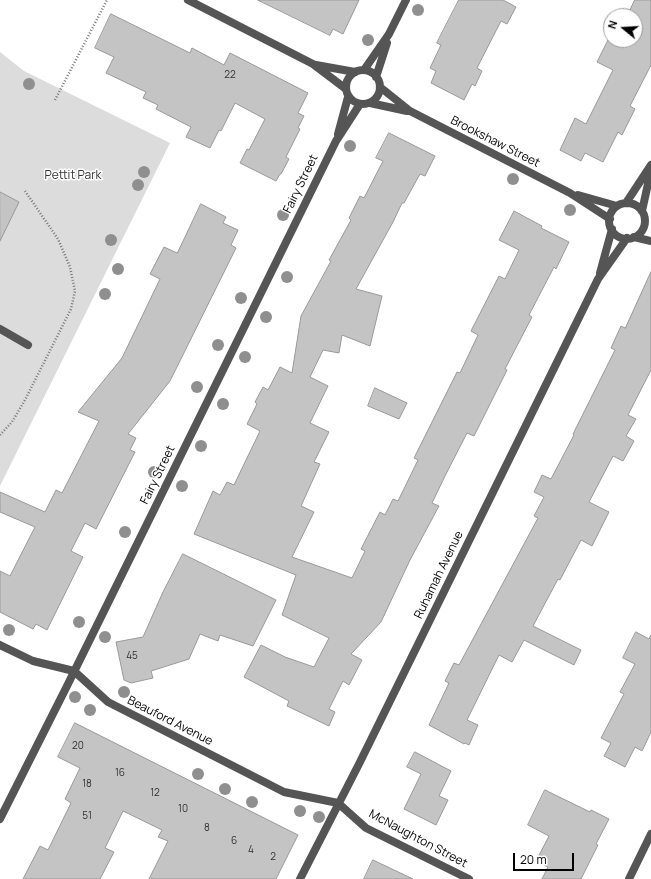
<!DOCTYPE html>
<style>
body{margin:0}
#map{position:relative;width:651px;height:879px;overflow:hidden;background:#fff;font-family:Manrope,sans-serif}
canvas{display:block}
.north{position:absolute;left:603px;top:8px;width:40px;height:40px;box-sizing:border-box;background:#fff;border:1px solid #999;border-radius:50%;rotate:288deg;font-size:11px;font-weight:700;line-height:16px;text-align:center;color:#000}
.north::after{content:'';display:block;margin:auto;width:14px;height:18px;background:#000;clip-path:polygon(50% 0,100% 100%,50% 72%,0 100%)}
.scale{position:absolute;left:513px;top:853px;width:61px;height:18px;box-sizing:border-box;border:2px solid #000;border-top:0;padding-left:5px;font-size:12px;line-height:14px;white-space:nowrap;color:#000;-webkit-text-stroke:3px #fff;paint-order:stroke}
</style>
<div id="map">
<canvas width="651" height="879"></canvas>
<div class="north">N</div>
<div class="scale">20 m</div>
</div>
<script>
const ctx = document.querySelector('canvas').getContext('2d');
ctx.lineJoin = 'round';
function fillPath(path, color) {
  ctx.fillStyle = color;
  ctx.fill(path, 'evenodd');
}
function stroke(path, color, width, dash) {
  ctx.strokeStyle = color;
  ctx.lineWidth = width;
  ctx.lineCap = dash ? 'butt' : 'round';
  ctx.setLineDash(dash || []);
  ctx.stroke(path);
}
function write(font, color, halo, rows, align = 'center') {
  ctx.font = font + ' Manrope,sans-serif';
  ctx.lineWidth = 3;
  ctx.setLineDash([]);
  ctx.textBaseline = 'middle';
  ctx.strokeStyle = halo;
  ctx.fillStyle = color;
  for (const [text, x, y, turn = 0] of rows) {
    ctx.save();
    ctx.translate(x, y);
    ctx.rotate((+turn || 0) * Math.PI / 180);
    ctx.textAlign = isNaN(turn) ? turn : align;
    if (halo) ctx.strokeText(text, 0, 0);
    ctx.fillText(text, 0, 0);
    ctx.restore();
  }
}
fillPath(new Path2D(`
 M0,52L24,71L170,143L0,486Z`), '#dcdcdc');
const building = new Path2D(`
 M258,0H359L343,34L333,29L330,35Z
 M459,0H503L516,7L507,24L501,21L477,68L482,71L475,86L472,84L464,100L431,83L436,71L430,68L441,45L437,43Z
 M635,0H651V65L630,106L635,109L622,135L618,132L603,162L585,153L581,161L560,150L575,118L586,124L613,70L597,62L610,36L611,40H635V16H623L626,10L629,11Z
 M111,14L190,53L192,48L224,65L230,53L308,93L298,113L304,116L298,128L300,129L286,157L289,159L281,174H280L276,181L240,163L247,149L249,150L265,119L235,103L221,131L219,130L210,148L186,137L191,127L156,109L158,105L143,98L146,92L106,73L114,57L95,48Z
 M389,133L435,156L425,176L420,174L404,203H402L393,222L356,289L382,296L370,346L342,335L339,353L323,350L310,377L328,386L310,423L329,432L314,462L320,464L301,506L314,512L292,557L352,578L365,551L361,549L380,512L385,515L393,499L398,501L418,460L414,458L457,372L460,373L478,335L471,331L499,276L505,279L519,250L499,240L514,211L542,226L541,228L569,242L556,269L554,267L529,315L532,317L505,369L507,370L474,436L467,433L446,474L432,503L439,506L410,560L381,622L351,654L362,660L349,685L343,681L329,709L335,712L329,726L287,706L289,701L244,677L261,645L285,657L314,667L329,638L282,615L296,575L194,534L213,491L220,495L227,482L234,485L260,431L247,424L257,404L255,402L263,387L268,390L280,367L292,373L301,316L331,261L329,260L351,220L349,218L360,196L364,198L383,161L376,158Z
 M0,192L19,202L0,241Z
 M201,204L226,217L223,223L238,230L231,245L236,248L170,381L128,434L136,438L130,450L135,452L96,529L85,523L71,551L83,557L47,630L36,624L33,629L0,612V571L10,576L35,527L0,512V492L45,512L56,490L62,493L99,421L78,412L122,358L160,279L150,274L164,247L177,253Z
 M651,272V370L628,415L636,419L626,436L634,441L623,461L613,456L589,502L609,512L592,546L581,540L560,580L558,579L533,626L581,650L574,665L524,640L512,662L499,655L467,720L478,725L469,745L465,743L464,744L429,725L449,683L445,681L454,663L459,665L538,518L534,516L544,497L534,492L542,475L551,479L574,435L573,434L615,350L611,348L621,326L625,328Z
 M375,388L407,403L399,419L368,406Z
 M183,554L276,600L253,646L220,635L218,641L200,634L189,659L151,671L153,678L131,683L124,680L116,642L143,637L163,592Z
 M636,632L649,639L651,635V732L642,751L635,747L625,767L604,756L611,743L601,738L624,694L620,692L635,664L623,658Z
 M75,723L298,835L276,879H149L168,841L158,837L162,830L123,811L105,848L114,852L100,879H23L40,846L48,850L71,803L65,799L80,768L58,757Z
 M415,752L451,771L439,796L448,800L436,825L404,809L421,774L407,767Z
 M545,790L590,812L591,810L609,819L596,844L598,845L581,879H542L548,867L536,861L549,836L528,825Z
 M373,860L413,879H364Z`);
fillPath(building, '#c4c4c4');
stroke(building, '#999', 1);
stroke(new Path2D(`
 M55,100L107,0
 M0,435L12,422L25,400L71,309L75,291L70,267L58,239L25,191`), '#777', 2.5, [1, 2]);
stroke(new Path2D(`
 M0,329L28,345`), '#555', 8);
stroke(new Path2D(`
 M188,0L313,64L346,89
 M316,65L355,72
 M346 87a17 17 0 1 1 34 0a17 17 0 1 1-34 0Z
 M364,70L389,34L406,0
 M376,77L387,43
 M380,87L410,111L570,193L610,219
 M370,103L407,111
 M338,134L348,97
 M578,195L617,206
 M626,203L651,165
 M609 221a18 18 0 1 1 36 0a18 18 0 1 1-36 0Z
 M642,211L651,170
 M634,237L651,241
 M600,273L612,229
 M0,645L33,661L74,671L108,702L284,792L338,803L366,828L469,879
 M0,819L67,686L336,141L360,104
 M300,879L359,764L598,279L627,238
 M629,879L651,834`), '#555', 8);
ctx.fillStyle = '#8f8f8f';
for (const [x, y] of [
 [418,10],
 [368,40],
 [29,84],
 [350,146],
 [144,172],
 [513,179],
 [138,185],
 [570,210],
 [283,215],
 [111,240],
 [118,269],
 [287,277],
 [105,294],
 [241,298],
 [266,317],
 [218,345],
 [245,357],
 [197,387],
 [223,404],
 [201,446],
 [154,472],
 [182,486],
 [125,532],
 [79,622],
 [9,630],
 [105,637],
 [124,692],
 [75,697],
 [90,710],
 [198,774],
 [225,789],
 [252,802],
 [300,811],
 [319,817]
]) {
  ctx.beginPath();
  ctx.arc(x, y, 6, 0, 2 * Math.PI);
  ctx.fill();
}
write('10px', '#313131', null, [
 ["22",230,75],
 ["45",132,656],
 ["20",78,746],
 ["16",120,773],
 ["18",87,784],
 ["12",155,793],
 ["10",183,809],
 ["51",87,816],
 ["8",207,828],
 ["6",234,841],
 ["4",251,850],
 ["2",273,857]
]);
write('12px', '#000', '#fff', [
 ["Brookshaw Street",495,142,27],
 ["Fairy Street",301,184,-64],
 ["Fairy Street",158,475,-64],
 ["Ruhamah Avenue",439,575,-64],
 ["Beauford Avenue",170,721,27],
 ["McNaughton Street",418,839,28]
]);
write('12px', '#333', '#fff', [
 ["Pettit Park",73,176]
]);
</script>
